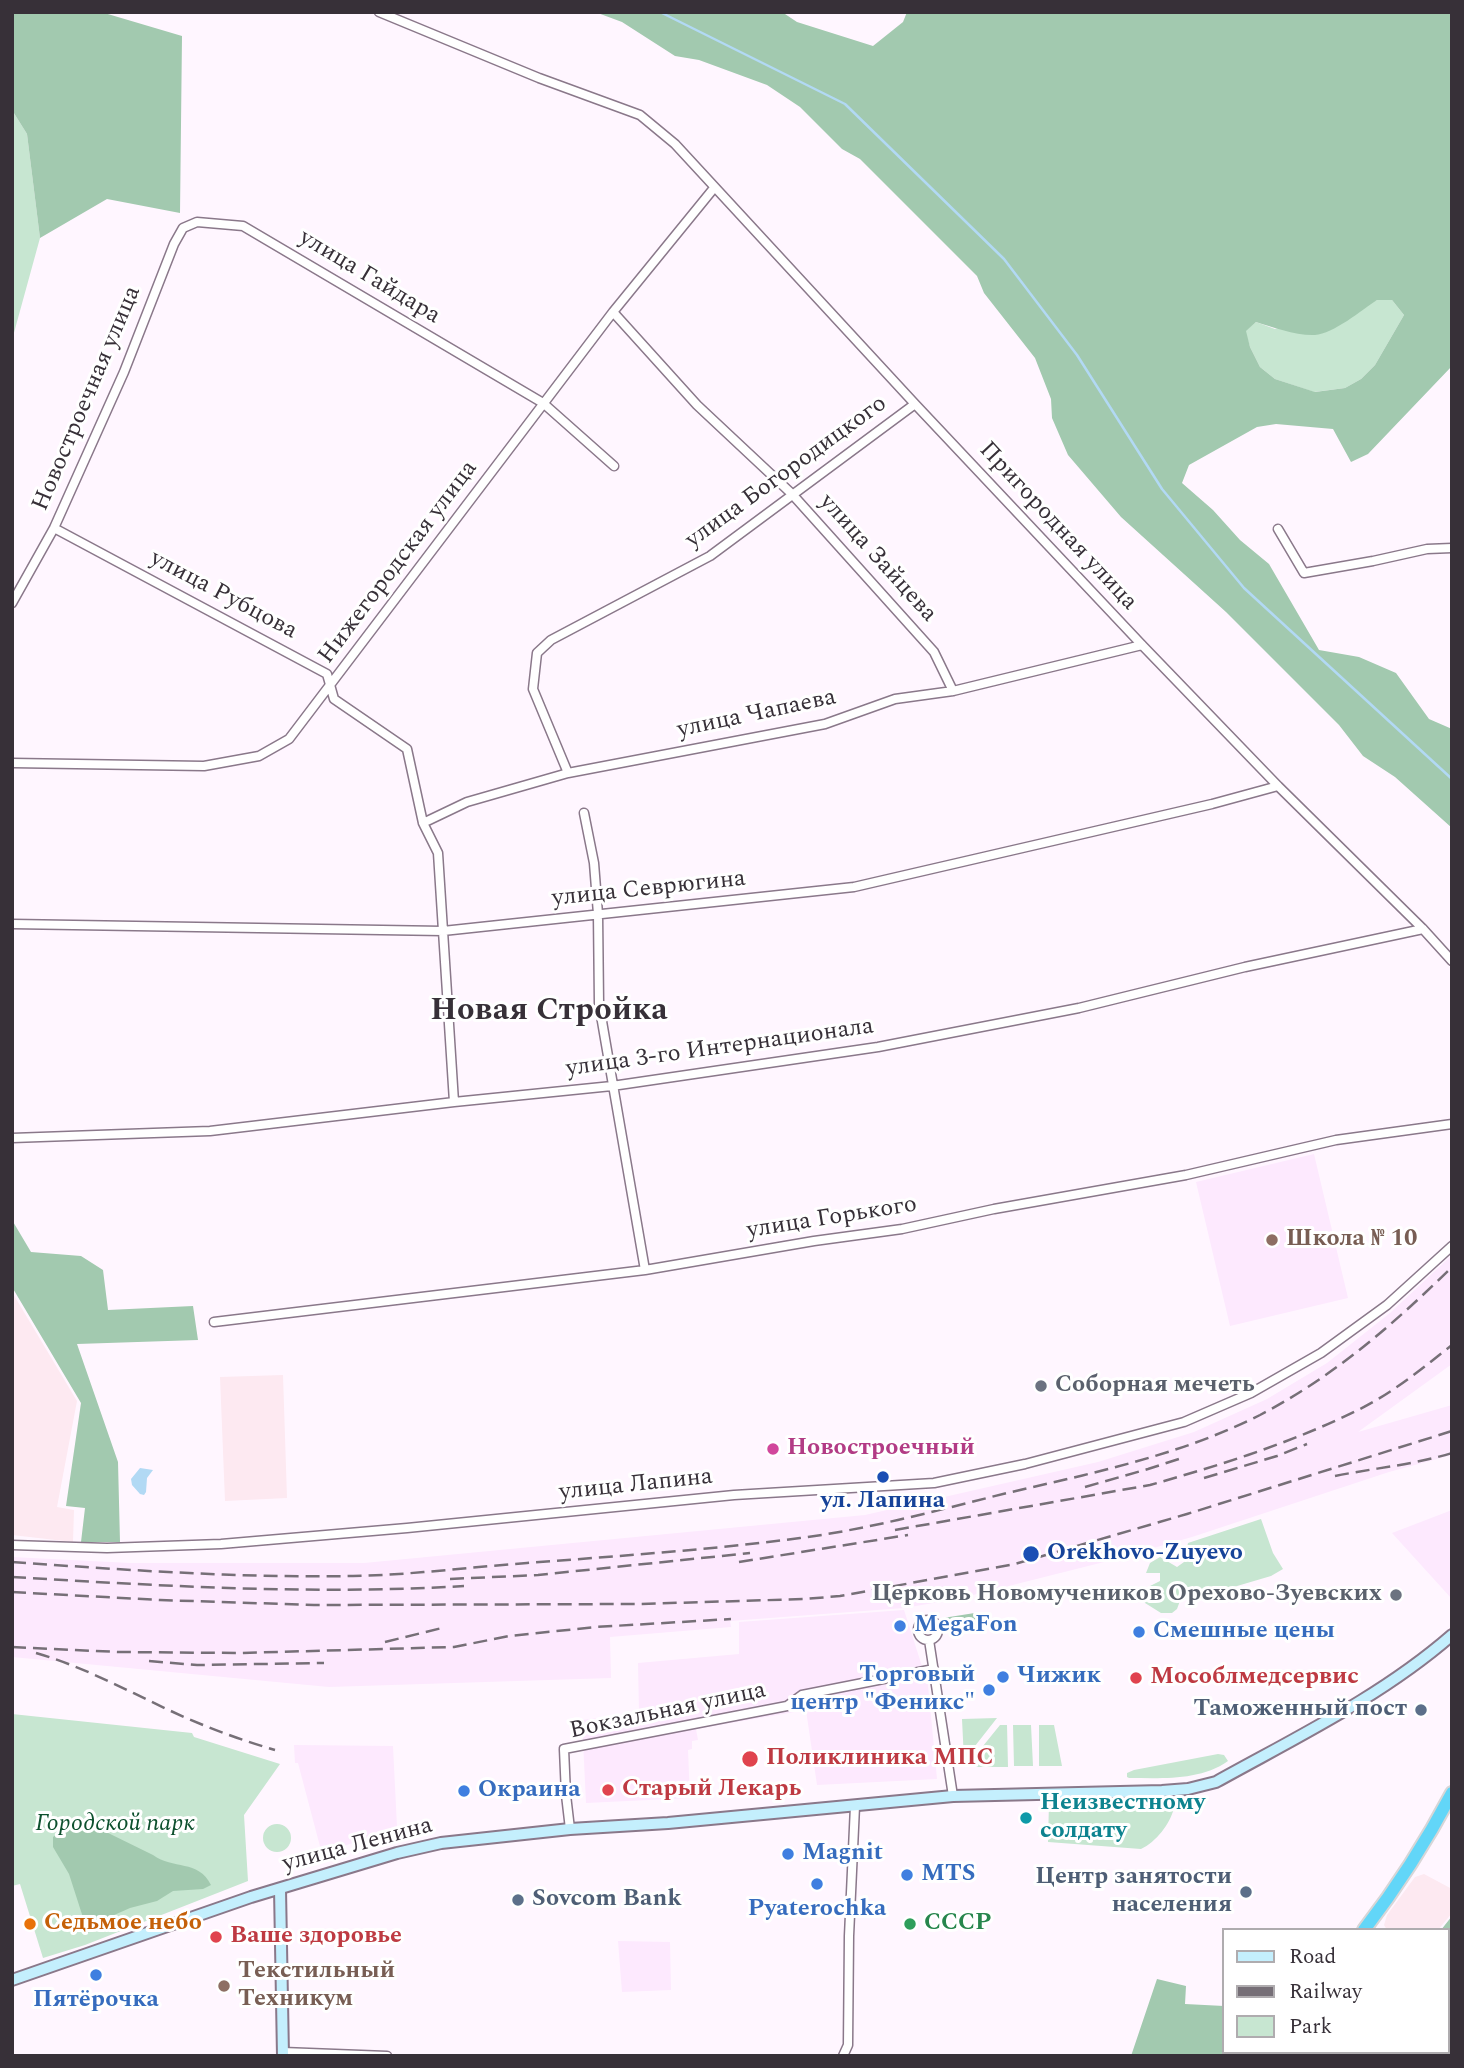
<!DOCTYPE html>
<meta charset="utf-8">
<style>
body{margin:0}
#map{position:relative;width:1464px;height:2068px;overflow:hidden;background:#fff6ff;font-family:Spectral,serif}
canvas{display:block}
.frame{position:absolute;inset:0;border:14px solid #373038;pointer-events:none}
.legend{position:absolute;left:1222px;top:1928px;width:228px;height:126px;box-sizing:border-box;background:#fff;border:2px solid #afacaf;margin:0;padding:9px 12px;list-style:none;font-size:21px;color:#373038}
.legend li{display:flex;align-items:center;gap:14px;height:35px}
.legend b{width:35px;border:2px solid #afacaf}
</style>
<div id="map">
<canvas width="1464" height="2068"></canvas>
<div class="frame"></div>
<ul class="legend">
<li><b style="height:9px;background:#c4effd"></b>Road</li>
<li><b style="height:9px;background:#766f77"></b>Railway</li>
<li><b style="height:19px;background:#c7e6d1"></b>Park</li>
</ul>
</div>
<script>
const ctx = document.querySelector('canvas').getContext('2d');
ctx.lineJoin = 'round';
function fillPath(path, color) {
  ctx.fillStyle = color;
  ctx.fill(path, 'evenodd');
}
function stroke(path, color, width, dash) {
  ctx.strokeStyle = color;
  ctx.lineWidth = width;
  ctx.lineCap = dash ? 'butt' : 'round';
  ctx.setLineDash(dash || []);
  ctx.stroke(path);
}
function write(font, color, halo, rows, align = 'center') {
  ctx.font = font + ' Spectral,serif';
  ctx.lineWidth = 6;
  ctx.setLineDash([]);
  ctx.textBaseline = 'middle';
  ctx.strokeStyle = halo;
  ctx.fillStyle = color;
  for (const [text, x, y, turn = 0] of rows) {
    ctx.save();
    ctx.translate(x, y);
    ctx.rotate((+turn || 0) * Math.PI / 180);
    ctx.textAlign = isNaN(turn) ? turn : align;
    if (halo) ctx.strokeText(text, 0, 0);
    ctx.fillText(text, 0, 0);
    ctx.restore();
  }
}
fillPath(new Path2D(`
 M1314,1154L1348,1298L1230,1326L1196,1182Z
 M1452,1255V1364L1358,1432L1452,1405V1455L1389,1472L1192,1537L1108,1561L957,1599L904,1608L730,1621L731,1627L610,1637L611,1678L329,1687L12,1657V1557L130,1563H364L865,1515L1098,1462L1194,1432L1267,1399L1327,1363L1390,1313Z
 M1452,1510V1597L1451,1598L1392,1533Z
 M904,1610L928,1685L937,1779L817,1785L806,1710L696,1729L698,1740L692,1741V1749L688,1750L690,1798L586,1803L582,1720L639,1713L638,1663L739,1654V1622Z
 M294,1745L393,1746L397,1827L322,1854L298,1763H295Z
 M618,1941L670,1942L671,1990L622,1992Z`), '#fde9fe');
fillPath(new Path2D(`
 M12,1292L77,1401L57,1507L74,1510L73,1542L12,1535Z
 M283,1375L287,1498L225,1501L220,1377Z
 M1424,1874L1452,1889V1913L1438,1930H1387L1384,1925L1387,1915L1415,1877Z`), '#fde9f1');
fillPath(new Path2D(`
 M12,110L27,134L40,238L12,340Z
 M1377,300H1392L1404,315L1375,365L1361,379L1345,388L1314,392L1275,379L1260,367L1250,347L1245,331L1256,322L1275,329Z
 M1261,1519L1273,1553L1283,1569L1271,1576L1193,1599L1181,1598L1177,1609L1172,1613H1161L1145,1603L1142,1594L1150,1586L1160,1581V1573H1146L1150,1563L1160,1557L1177,1567L1184,1562L1188,1543Z
 M12,1714L192,1733L194,1737L280,1764L244,1815L248,1881L85,1945L43,1958L20,1884L12,1886Z
 M997,1718L964,1760L962,1719Z
 M1000,1725H1007L1008,1767H966Z
 M1013,1725H1031L1033,1766H1014Z
 M1039,1725H1054L1062,1766H1039Z
 M1218,1754L1224,1755L1228,1761C1200,1781 1162,1778 1129,1778L1127,1777V1773L1134,1770Z
 M1169,1801L1174,1808C1170,1824 1156,1842 1141,1849L1048,1842L1049,1802Z
 M263 1838a14 14 0 1 1 28 0a14 14 0 1 1-28 0Z`), '#c7e6d1');
fillPath(new Path2D(`
 M12,12H101L182,36L180,213L107,199L40,238L27,134L12,110Z
 M595,12H782L797,22L873,46L903,22L907,12H1452V366L1368,454L1351,462L1333,429L1276,424L1257,427L1189,465L1182,483L1213,510L1240,540L1269,564L1319,650L1359,657L1396,673L1429,719L1452,729V828L1395,777L1363,756L1339,725L1226,612L1121,517L1068,455L1052,418L1051,399L1035,358L984,293L977,276L860,159L842,149L800,107L767,85L699,60L675,56L622,22ZM1377,300H1392L1404,315L1375,365L1361,379L1345,388L1315,392L1275,379L1260,367L1250,347L1246,331L1256,322C1272,327 1297,336 1315,335C1333,334 1362,310 1377,300Z
 M12,1220L31,1252L81,1256L103,1270L108,1310L193,1306L198,1340L77,1344L118,1462L120,1542H81L85,1508L66,1506L81,1403L12,1287Z
 M981,1612L983,1626L945,1632L943,1618Z
 M70,1829L80,1831L100,1829L153,1855C173,1870 198,1859 211,1885L203,1889L173,1891L157,1901L130,1908L112,1916L88,1933L69,1874L53,1847V1837L61,1831Z
 M1452,1916V2004L1448,2008V1930H1441Z
 M1157,1979L1186,1986L1185,2004L1224,2006V2052H1233L1230,2056H1131Z
 M1281,2052H1415L1412,2056H1278Z`), '#a2c9af');
fillPath(new Path2D(`
 M140,1468L153,1470L147,1478L146,1492L144,1495L140,1494L132,1485L131,1479Z
 M1452,2004V2056H1412L1415,2052H1448V2008Z`), '#b2d9f4');
stroke(new Path2D(`
 M660,12L845,104L1004,259L1077,355L1162,489L1244,588L1452,779`), '#b2d9f4', 2.5);
const minor = new Path2D(`
 M379,12L539,78L640,115L675,144L915,404L1142,645L1278,786L1423,929L1452,961
 M613,312L697,405L792,494L934,652L953,691
 M54,528L327,674L334,699L407,749L423,823L438,853L454,1102
 M1278,529L1304,573L1373,561L1427,549L1452,548
 M12,603L54,528L124,372L174,244L183,228L197,222L243,226L543,403L614,466
 M12,763L204,766L259,756L289,739L613,312L714,188
 M568,773L533,689L537,653L551,640L710,556L915,404
 M584,813L594,863L598,914L599,1004L645,1270
 M423,823L467,802L568,773L825,724L895,699L953,691L1142,645
 M12,924L443,931L854,887L1212,804L1278,786
 M12,1138L210,1131L454,1102L612,1086L878,1047L1079,1008L1245,967L1423,929
 M214,1322L645,1270L814,1241L902,1229L994,1209L1186,1175L1336,1140L1452,1124
 M12,1545L107,1548L221,1544L407,1528L734,1495L934,1483L1025,1464L1184,1422L1251,1393L1321,1353L1387,1305L1452,1246
 M918 1630a10 10 0 1 1 20 0a10 10 0 1 1-20 0Z
 M929,1640L953,1796
 M570,1829L566,1795L564,1749L787,1706L802,1695L934,1669
 M283,2052L387,2056
 M843,2056L848,2045L849,1936L855,1806`);
const secondary = new Path2D(`
 M280,1889L283,2056
 M12,1980L251,1897L397,1853L441,1843L570,1829L668,1823L953,1796L1162,1791L1188,1789L1216,1782C1297,1737 1382,1696 1452,1635`);
const trunk = new Path2D(`
 M1364,1930C1398,1886 1426,1842 1452,1793
 M1262,2056L1265,2052`);
stroke(minor, '#8a788a', 11);
stroke(secondary, '#8a788a', 14);
stroke(trunk, '#d7d6d7', 16);
stroke(minor, '#fff', 8);
stroke(secondary, '#c4effd', 10);
stroke(trunk, '#62d6f8', 12);
stroke(new Path2D(`
 M1335,1476C1374,1468 1413,1465 1452,1453
 M1204,1478L1277,1456L1307,1444
 M1085,1487L1148,1469L1185,1457
 M895,1530L1150,1485C1221,1465 1294,1442 1360,1409C1394,1392 1423,1368 1452,1345
 M12,1562C126,1570 239,1578 353,1576C411,1575 470,1567 527,1563C618,1556 709,1550 800,1538C870,1529 939,1510 1007,1493C1093,1473 1181,1455 1260,1415C1333,1377 1394,1324 1452,1267
 M739,1562L908,1535
 M12,1577C163,1586 313,1595 464,1586
 M450,1579L538,1575L750,1553
 M12,1592L160,1600L314,1605L639,1604L805,1599L840,1596L1015,1564L1187,1514L1452,1431
 M385,1642L446,1627
 M12,1647L118,1652L239,1653L454,1647L509,1636L596,1627L731,1619
 M36,1653C88,1668 135,1695 184,1717C214,1730 244,1741 275,1750
 M149,1661L197,1665L324,1663`), '#766f77', 2.5, [14, 7]);
for (const [x, y, r, color] of [
 [1272,1240,7,"#8d6e63"],
 [1041,1386,7,"#6b7280"],
 [773,1449,7,"#d1479c"],
 [883,1477,7,"#1a4fb4"],
 [1031,1554,9,"#1a4fb4"],
 [1396,1595,7,"#6b7280"],
 [900,1626,7,"#3f7fe0"],
 [1139,1632,7,"#3f7fe0"],
 [1003,1677,7,"#3f7fe0"],
 [1136,1678,7,"#e0444e"],
 [989,1690,7,"#3f7fe0"],
 [1421,1710,7,"#5c6f8a"],
 [750,1759,9,"#e0444e"],
 [608,1790,7,"#e0444e"],
 [464,1791,7,"#3f7fe0"],
 [1026,1818,7,"#0f9aa8"],
 [788,1854,7,"#3f7fe0"],
 [907,1875,7,"#3f7fe0"],
 [817,1884,7,"#3f7fe0"],
 [1246,1892,7,"#5c6f8a"],
 [518,1900,7,"#5c6f8a"],
 [30,1924,7,"#e8710a"],
 [910,1924,7,"#2e9e5b"],
 [216,1937,7,"#e0444e"],
 [96,1975,7,"#3f7fe0"],
 [224,1986,7,"#8d6e63"]
]) {
  const dot = new Path2D();
  dot.arc(x, y, r, 0, 2 * Math.PI);
  ctx.fillStyle = color;
  ctx.fill(dot);
  stroke(dot, '#fff', 2.5);
}
write('24px', '#373038', '#fff', [
 ["улица Гайдара",369,278,31],
 ["Новостроечная улица",88,399,-67],
 ["улица Богородицкого",787,473,-36],
 ["Пригородная улица",1057,527,47],
 ["улица Зайцева",877,559,48],
 ["Нижегородская улица",399,563,-53],
 ["улица Рубцова",223,596,28],
 ["улица Чапаева",757,715,-12],
 ["улица Севрюгина",649,890,-6],
 ["улица 3-го Интернационала",720,1049,-8],
 ["улица Горького",832,1219,-9],
 ["улица Лапина",636,1486,-6],
 ["Вокзальная улица",668,1712,-12],
 ["улица Ленина",358,1846,-15]
]);
write('bold 24px', '#785e54', '#fff', [
 ["Школа № 10",1286,1240],
 ["Текстильный",238,1972],
 ["Техникум",238,2000]
], 'left');
write('bold 24px', '#5b616d', '#fff', [
 ["Соборная мечеть",1055,1386],
 ["Церковь Новомучеников Орехово-Зуевских",1382,1595,"right"]
], 'left');
write('bold 24px', '#b23c85', '#fff', [
 ["Новостроечный",787,1449]
], 'left');
write('bold 24px', '#164399', '#fff', [
 ["ул. Лапина",883,1502],
 ["Orekhovo-Zuyevo",1047,1554,"left"]
]);
write('bold 24px', '#366cbe', '#fff', [
 ["MegaFon",914,1626],
 ["Смешные цены",1153,1632],
 ["Торговый",975,1676,"right"],
 ["центр \"Феникс\"",975,1704,"right"],
 ["Чижик",1017,1677],
 ["Окраина",478,1791],
 ["Magnit",802,1854],
 ["MTS",921,1875],
 ["Pyaterochka",817,1910,"center"],
 ["Пятёрочка",96,2001,"center"]
], 'left');
write('bold 24px', '#be3a42', '#fff', [
 ["Мособлмедсервис",1150,1678],
 ["Поликлиника МПС",766,1759],
 ["Старый Лекарь",622,1790],
 ["Ваше здоровье",230,1937]
], 'left');
write('bold 24px', '#4e5e75', '#fff', [
 ["Таможенный пост",1407,1710],
 ["Центр занятости",1232,1878],
 ["населения",1232,1906],
 ["Sovcom Bank",532,1900,"left"]
], 'right');
write('bold 24px', '#0d838f', '#fff', [
 ["Неизвестному",1040,1804],
 ["солдату",1040,1832]
], 'left');
write('italic 24px', '#0d502e', '#fff', [
 ["Городской парк",115,1825]
]);
write('bold 24px', '#c56008', '#fff', [
 ["Седьмое небо",44,1924]
], 'left');
write('bold 24px', '#27864d', '#fff', [
 ["СССР",924,1924]
], 'left');
write('bold 32px', '#373038', '#fff', [
 ["Новая Стройка",549,1013]
]);
</script>
